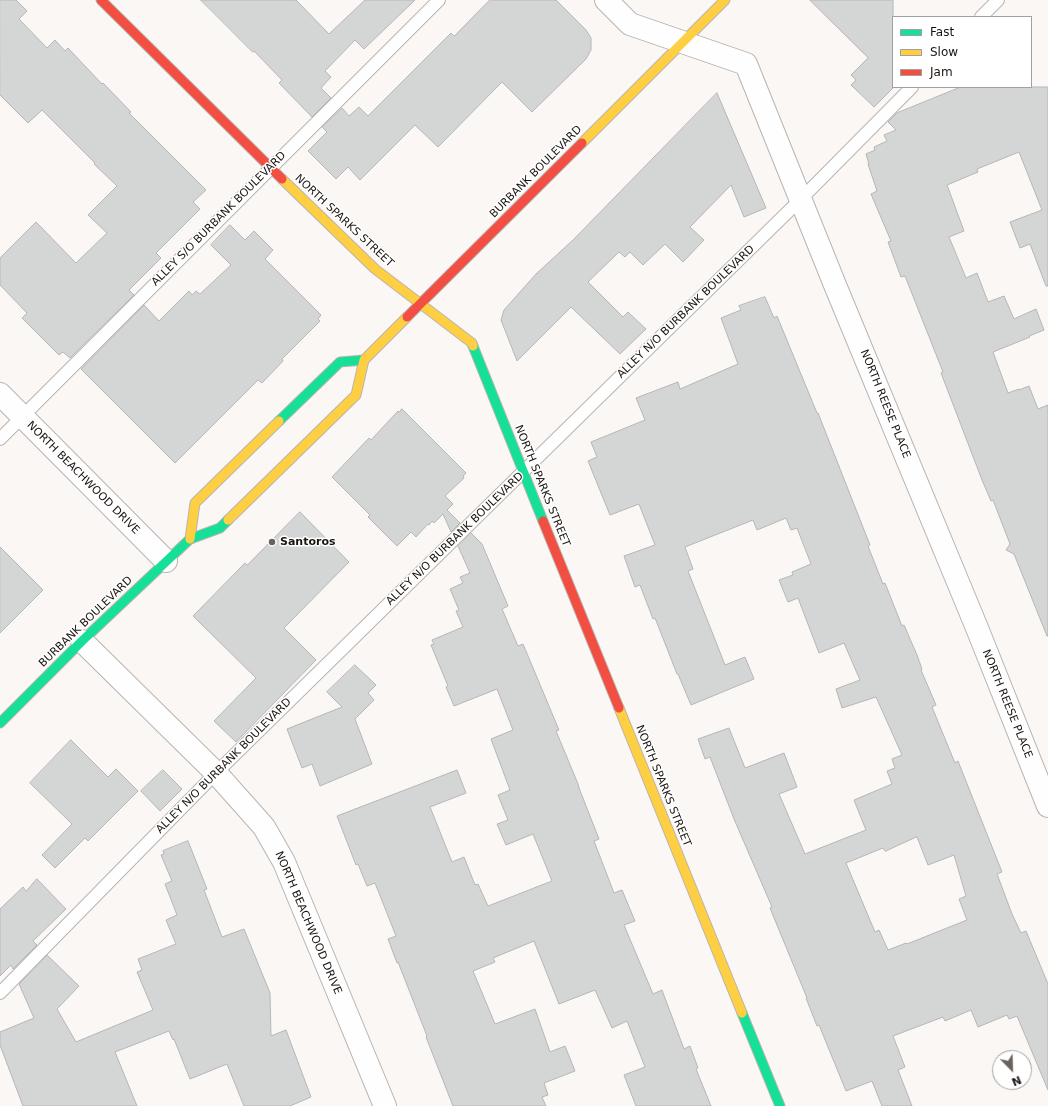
<!DOCTYPE html>
<style>
body{margin:0}
#map{position:relative;width:1048px;height:1106px;overflow:hidden;background:#fbf7f5;font-family:"DejaVu Sans",sans-serif}
canvas{display:block}
.legend{position:absolute;left:892px;top:16px;width:140px;height:72px;box-sizing:border-box;background:#fff;border:1px solid #a3a19f;margin:0;padding:5px 7px;list-style:none;font-size:12px;color:#1a1410}
.legend li{display:flex;align-items:center;gap:8px;height:20px}
.legend b{width:20px;border:1px solid #a3a19f}
.north{position:absolute;left:992px;top:1050px;width:40px;height:40px;box-sizing:border-box;background:#fff;border:1px solid #a3a19f;border-radius:50%;rotate:157deg;font-size:11px;font-weight:700;line-height:16px;text-align:center;color:#1a1410}
.north::after{content:'';display:block;margin:auto;width:14px;height:18px;background:#696360;clip-path:polygon(50% 0,100% 100%,50% 72%,0 100%)}
</style>
<div id="map">
<canvas width="1048" height="1106"></canvas>
<ul class="legend">
<li><b style="height:5px;background:#16e098"></b>Fast</li>
<li><b style="height:5px;background:#ffcf43"></b>Slow</li>
<li><b style="height:5px;background:#f24e42"></b>Jam</li>
</ul>
<div class="north">N</div>
</div>
<script>
const ctx = document.querySelector('canvas').getContext('2d');
ctx.lineJoin = 'round';
function fillPath(path, color) {
  ctx.fillStyle = color;
  ctx.fill(path, 'evenodd');
}
function stroke(path, color, width, dash) {
  ctx.strokeStyle = color;
  ctx.lineWidth = width;
  ctx.lineCap = dash ? 'butt' : 'round';
  ctx.setLineDash(dash || []);
  ctx.stroke(path);
}
function write(font, color, halo, rows, align = 'center') {
  ctx.font = font + ' "DejaVu Sans",sans-serif';
  ctx.lineWidth = 3;
  ctx.setLineDash([]);
  ctx.textBaseline = 'middle';
  ctx.strokeStyle = halo;
  ctx.fillStyle = color;
  for (const [text, x, y, turn = 0] of rows) {
    ctx.save();
    ctx.translate(x, y);
    ctx.rotate((+turn || 0) * Math.PI / 180);
    ctx.textAlign = isNaN(turn) ? turn : align;
    if (halo) ctx.strokeText(text, 0, 0);
    ctx.fillText(text, 0, 0);
    ctx.restore();
  }
}
const building = new Path2D(`
 M0,0H16L27,11L19,19L47,48L55,40L65,51L68,48L102,84L103,83L131,112L129,113L206,190L193,202L200,209L156,253L161,258L129,290L134,295L70,358L63,352L59,355L22,318L27,313L0,285V258L36,222L76,263L107,233L88,215L117,186L94,164L95,163L42,110L28,123L0,95Z
 M201,0H296L329,34L365,0H415L364,49L355,40L325,71L331,77L321,88L331,98L312,117L279,83L282,80L254,51L253,52Z
 M490,0H556L586,30L591,38V50L586,59L532,112L502,82L438,147L415,125L360,180L348,167L336,179L308,151L327,132L322,127L342,108L349,116L359,107L368,116L451,33L454,36Z
 M810,0H893V88L874,107L851,85L856,80L851,75L868,58Z
 M961,87H1048V286H1046L1030,244L1020,248L1010,222L1042,210L1019,152L977,169L978,172L947,185L964,231L949,237L966,278L977,273L988,302L1004,296L1014,319L1036,309L1044,330L1029,336L1030,337L993,352L1008,393L1019,389V390L1029,386L1038,409L1048,405V636H1047L1014,554L1006,550L1010,544L993,500L991,501L982,480L941,373L943,372L905,276L901,277L888,242L891,241L871,194L877,191L868,164H869L866,154L875,150L874,147L887,141L884,135L896,130L888,122L897,113Z
 M717,93L766,208L744,217L731,185L690,227L704,240L683,262L665,244L643,265L630,252L625,257L619,252L588,282L623,317L628,312L646,329L620,354L571,307L517,361L501,320L504,310L536,274L573,240Z
 M230,225L245,240L254,231L273,250L265,259L321,315L318,319L320,321L282,359L283,361L262,383L258,380L175,463L81,369L144,305L159,321L189,291L192,295L196,291L200,294L231,265L211,245Z
 M765,297L774,318L777,316L817,413H818L870,545L868,546L883,584L885,583L902,626L904,625L917,655L922,669L921,670L936,705L932,707L955,763L958,761L1002,872L997,874L1012,914L1021,933L1026,931L1048,984V1090L1017,1016L1009,1019L1007,1015L978,1027L971,1010L945,1021L943,1017L893,1036L905,1067L898,1070L912,1106H882L872,1081L846,1091L819,1025L817,1026L806,998H807L770,908L772,907L734,819L710,757L705,759L698,739L729,728L745,768L784,753L797,787L779,794L805,854L866,830L854,800L892,784L887,771L895,768L892,759L902,755L876,697L842,708L836,689L860,680L844,643L819,653L798,598L788,602L779,580L793,575L792,572L811,564L797,528L791,530L786,518L757,530L753,520L685,547L693,569L688,571L725,665L745,657L754,679L691,705L678,674H677L655,618L653,619L640,585L635,587L624,556L655,545L639,504L610,515L588,461L597,457L591,442L645,420L636,398L678,382L680,389L738,364L721,318L741,310L739,306ZM917,837L928,865L954,855L966,896L959,899L967,920L907,944L906,943L888,950L879,930L875,932L846,863L883,848L885,851Z
 M402,409L466,473L463,476L464,478L445,496L453,504L447,510L460,523L451,532L443,514L434,523L432,521L429,525L428,524L416,537L411,532L397,546L368,517L370,515L332,477L369,438L371,440L398,411L399,412Z
 M300,512L349,562L284,628L316,660L236,742L214,721L256,678L193,616L245,563L247,565Z
 M471,533L482,544L508,606L502,609L518,646L523,644L559,730L556,731L578,784L579,788L599,839L594,841L614,893L622,890L635,921L624,925L653,994L662,990L684,1049L690,1046L698,1068L696,1069L711,1106H636L624,1075L645,1067L627,1021L612,1028L595,990L559,1004L534,941L493,958L495,962L473,971L495,1024L535,1009L550,1052L565,1046L575,1071L544,1083L548,1095L542,1097L546,1106H453L426,1037L427,1036L398,962L397,963L388,939L396,936L375,883L367,886L358,864L356,865L337,816L457,770L466,793L430,807L452,862L464,857L475,885L478,884L488,906L552,881L533,834L506,845L497,824L508,820L498,795L510,790L491,739L513,730L497,689L454,706L446,687L448,686L431,645L434,644L432,640L463,627L456,611L459,610L450,589L463,583L460,577L470,573L458,546Z
 M0,547L43,590L0,633Z
 M355,665L376,685L368,693L374,700L355,719L372,764L320,786L312,764L302,768L287,729L342,707L327,692Z
 M71,740L108,777L116,769L138,791L88,841L85,838L55,868L42,855L72,824L30,783Z
 M163,770L182,789L160,811L141,791Z
 M188,841L207,889L204,890L222,937L244,929L270,993L271,1036L286,1030L311,1097L290,1106H244L227,1064L190,1079L174,1039L173,1040L169,1031L115,1052L137,1106H23L0,1045V1032L34,1018L19,984L47,955L79,986L57,1009L76,1042L153,1010L137,972L142,970L138,959L176,944L166,920L177,915L165,884L172,881L161,855L164,854L163,851Z
 M37,879L66,909L33,941L37,945L13,969L11,965L0,976V909L23,887L26,891Z`);
fillPath(building, '#d4d6d6');
stroke(building, '#b4b6b7', 1);
const lane = new Path2D(`
 M981,17L998,0
 M0,439L439,0
 M0,993L216,773L801,199L912,87`);
const street = new Path2D(`
 M606,0L630,24L746,64L835,285L977,628L1048,806
 M0,394L166,561
 M82,641L216,773L264,827L284,862L385,1106`);
const fast = new Path2D(`
 M473,346L543,521
 M279,421L340,362L364,360
 M0,723L82,641L190,539L220,528L228,520
 M742,1013L780,1106`);
const slow = new Path2D(`
 M582,143L725,0
 M282,179L375,269L472,343L473,346
 M228,520L356,395L364,360L407,317
 M190,539L195,503L279,421
 M619,708L742,1013`);
const jam = new Path2D(`
 M101,0L282,179
 M407,317L582,143
 M543,521L619,708`);
stroke(lane, '#b9b4b1', 14);
stroke(street, '#b9b4b1', 24);
stroke(fast, '#b9b4b1', 11);
stroke(slow, '#b9b4b1', 11);
stroke(jam, '#b9b4b1', 11);
stroke(lane, '#fefefe', 12);
stroke(street, '#fefefe', 22);
stroke(fast, '#16e098', 9);
stroke(slow, '#ffcf43', 9);
stroke(jam, '#f24e42', 9);
for (const [x, y, r, color] of [
 [272,542,4,"#696360"]
]) {
  const dot = new Path2D();
  dot.arc(x, y, r, 0, 2 * Math.PI);
  ctx.fillStyle = color;
  ctx.fill(dot);
  stroke(dot, '#fff', 1.5);
}
write('11px', '#1a1410', '#fff', [
 ["BURBANK BOULEVARD",536,172,-45],
 ["ALLEY S/O BURBANK BOULEVARD",219,219,-45],
 ["NORTH SPARKS STREET",344,221,43],
 ["ALLEY N/O BURBANK BOULEVARD",686,312,-44],
 ["NORTH REESE PLACE",885,404,68],
 ["NORTH BEACHWOOD DRIVE",83,478,45],
 ["NORTH SPARKS STREET",542,486,68],
 ["ALLEY N/O BURBANK BOULEVARD",455,539,-44],
 ["BURBANK BOULEVARD",86,622,-44],
 ["NORTH REESE PLACE",1007,704,68],
 ["ALLEY N/O BURBANK BOULEVARD",224,766,-45],
 ["NORTH SPARKS STREET",663,786,68],
 ["NORTH BEACHWOOD DRIVE",308,923,67]
]);
write('bold 11px', '#1a1410', '#fff', [
 ["Santoros",280,542]
], 'left');
</script>
